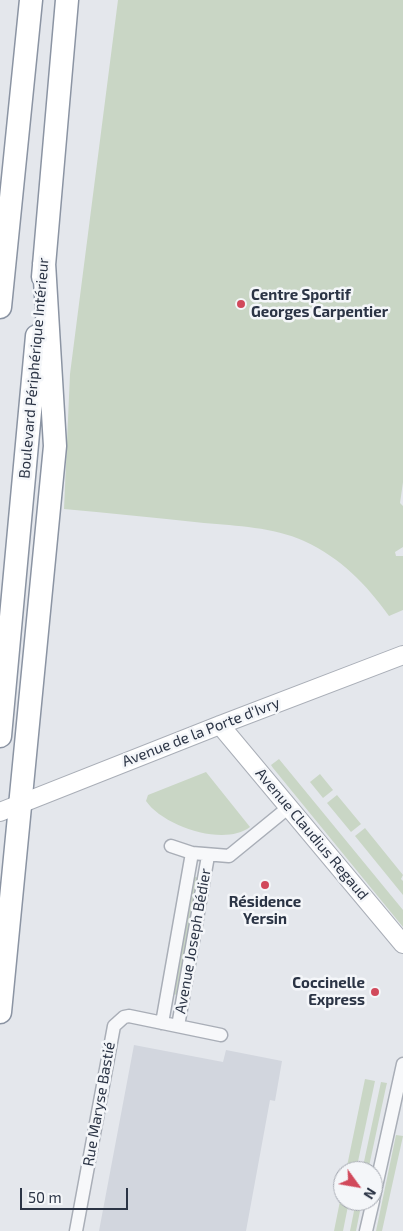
<!DOCTYPE html>
<meta charset="utf-8">
<style>
body{margin:0}
#map{position:relative;width:403px;height:1231px;overflow:hidden;background:#e4e7ec;font-family:"Exo 2",sans-serif}
canvas{display:block}
.north{position:absolute;left:333px;top:1161px;width:50px;height:50px;box-sizing:border-box;background:#f4f6f9;border:1px solid #a4a8b1;border-radius:50%;rotate:122deg;font-size:14px;font-weight:700;line-height:20px;text-align:center;color:#2b3445}
.north::after{content:'';display:block;margin:auto;width:18px;height:22px;background:#d1495b;clip-path:polygon(50% 0,100% 100%,50% 72%,0 100%)}
.scale{position:absolute;left:20px;top:1188px;width:108px;height:22px;box-sizing:border-box;border:2px solid #2b3445;border-top:0;padding-left:6px;font-size:15px;line-height:18px;white-space:nowrap;color:#2b3445;-webkit-text-stroke:4px #f4f6f9;paint-order:stroke}
</style>
<div id="map">
<canvas width="403" height="1231"></canvas>
<div class="north">N</div>
<div class="scale">50 m</div>
</div>
<script>
const ctx = document.querySelector('canvas').getContext('2d');
ctx.lineJoin = 'round';
function fillPath(path, color) {
  ctx.fillStyle = color;
  ctx.fill(path, 'evenodd');
}
function stroke(path, color, width, dash) {
  ctx.strokeStyle = color;
  ctx.lineWidth = width;
  ctx.lineCap = dash ? 'butt' : 'round';
  ctx.setLineDash(dash || []);
  ctx.stroke(path);
}
function write(font, color, halo, rows, align = 'center') {
  ctx.font = font + ' "Exo 2",sans-serif';
  ctx.lineWidth = 5;
  ctx.setLineDash([]);
  ctx.textBaseline = 'middle';
  ctx.strokeStyle = halo;
  ctx.fillStyle = color;
  for (const [text, x, y, turn = 0] of rows) {
    ctx.save();
    ctx.translate(x, y);
    ctx.rotate((+turn || 0) * Math.PI / 180);
    ctx.textAlign = isNaN(turn) ? turn : align;
    if (halo) ctx.strokeText(text, 0, 0);
    ctx.fillText(text, 0, 0);
    ctx.restore();
  }
}
fillPath(new Path2D(`
 M134,1045L223,1062L226,1050L282,1061L275,1101L270,1100L246,1231H99Z`), '#d2d6de');
fillPath(new Path2D(`
 M118,0H403V482L400,503L403,506V547L395,552L396,556H403V610L389,616C366,584 341,558 304,541C273,527 237,526 204,523C157,518 111,513 64,509L70,374Z
 M279,759L403,910V927L273,768L271,765Z
 M206,772L250,827C224,847 163,826 146,801L148,795Z
 M320,774L333,790L323,798L310,782Z
 M337,795L361,824L351,832L327,803Z
 M365,828L403,875L401,879L403,881V895L355,836Z
 M192,876L199,878L178,995L171,994Z
 M365,1079L375,1081L356,1171H346Z
 M381,1082L387,1083L386,1087L368,1171H362Z
 M396,1135L403,1136L382,1231H376Z
 M343,1186V1201H349L343,1231H334Z
 M356,1201H362L356,1231H350Z`), '#c9d6c5');
const street = new Path2D(`
 M171,846L192,853L229,856L289,807
 M162,1023L192,853
 M178,1026L208,856
 M373,1200L403,1064
 M76,1231L114,1026L124,1017L129,1016L221,1035
 M366,1231L373,1201`);
const secondary = new Path2D(`
 M220,725L403,944
 M0,812L220,725L403,655`);
const highway = new Path2D(`
 M43,277L67,0
 M0,307L31,0
 M0,736L37,336
 M0,1012L55,446L44,263`);
stroke(street, '#a9aeb7', 15);
stroke(secondary, '#a9aeb7', 20);
stroke(highway, '#8b94a3', 25);
stroke(street, '#f7f8fa', 12);
stroke(secondary, '#fff', 18);
stroke(highway, '#fff', 22);
for (const [x, y, r, color] of [
 [241,304,5,"#d1495b"],
 [265,885,5,"#d1495b"],
 [375,992,5,"#d1495b"]
]) {
  const dot = new Path2D();
  dot.arc(x, y, r, 0, 2 * Math.PI);
  ctx.fillStyle = color;
  ctx.fill(dot);
  stroke(dot, '#f4f6f9', 2);
}
write('bold 15px', '#2b3445', '#f4f6f9', [
 ["Centre Sportif",251,295],
 ["Georges Carpentier",251,312],
 ["Résidence",265,902,"center"],
 ["Yersin",265,919,"center"],
 ["Coccinelle",365,983,"right"],
 ["Express",365,1000,"right"]
], 'left');
write('15px', '#2b3445', '#f4f6f9', [
 ["Boulevard Périphérique Intérieur",34,368,-85],
 ["Avenue de la Porte d'Ivry",201,732,-21],
 ["Avenue Claudius Regaud",312,834,50],
 ["Avenue Joseph Bédier",193,941,-80],
 ["Rue Maryse Bastié",99,1104,-80]
]);
</script>
